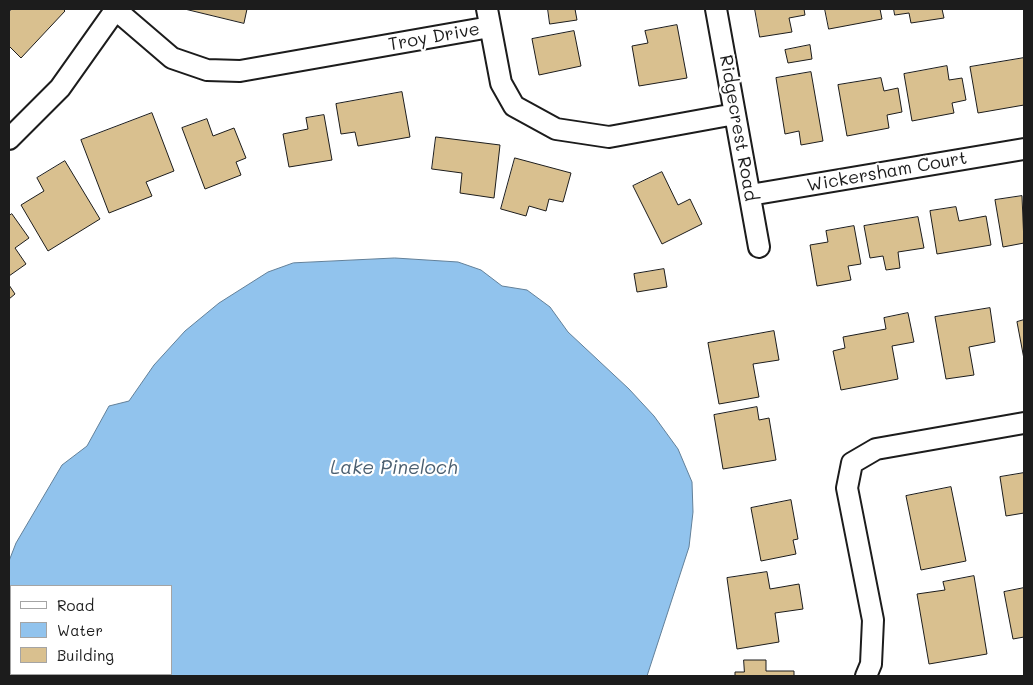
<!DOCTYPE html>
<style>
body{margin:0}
#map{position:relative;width:1033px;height:685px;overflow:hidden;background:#fff;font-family:Mali,sans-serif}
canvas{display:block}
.frame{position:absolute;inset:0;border:10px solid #1c1c1c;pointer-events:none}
.legend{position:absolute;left:10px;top:585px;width:162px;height:90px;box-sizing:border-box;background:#fff;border:1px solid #a4a4a4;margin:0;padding:6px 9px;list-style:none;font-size:15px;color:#1c1c1c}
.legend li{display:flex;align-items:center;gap:10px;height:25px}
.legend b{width:25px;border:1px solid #a4a4a4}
</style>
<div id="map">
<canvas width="1033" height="685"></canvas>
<div class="frame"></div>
<ul class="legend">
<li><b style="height:6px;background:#fff"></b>Road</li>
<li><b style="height:14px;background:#91c3ed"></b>Water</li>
<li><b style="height:14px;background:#d9c08f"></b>Building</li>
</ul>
</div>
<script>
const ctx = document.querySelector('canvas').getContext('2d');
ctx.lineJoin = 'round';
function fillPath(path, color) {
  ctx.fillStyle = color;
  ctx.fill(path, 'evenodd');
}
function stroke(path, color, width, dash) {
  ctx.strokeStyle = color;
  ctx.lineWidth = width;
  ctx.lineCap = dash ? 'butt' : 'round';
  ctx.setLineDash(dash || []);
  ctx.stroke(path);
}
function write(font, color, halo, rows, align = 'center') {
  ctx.font = font + ' Mali,sans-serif';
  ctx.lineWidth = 4.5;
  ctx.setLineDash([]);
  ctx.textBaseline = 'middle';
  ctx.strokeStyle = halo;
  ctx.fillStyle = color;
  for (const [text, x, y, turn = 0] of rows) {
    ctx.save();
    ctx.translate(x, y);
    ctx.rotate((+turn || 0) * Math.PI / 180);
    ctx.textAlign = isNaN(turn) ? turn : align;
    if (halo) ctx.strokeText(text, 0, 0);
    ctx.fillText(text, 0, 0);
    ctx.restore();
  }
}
const water = new Path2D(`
 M395,258L458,262L481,270L502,286L527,290L550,307L568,332L629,389L654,416L678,449L692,482L693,512L689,547L647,676H9V561L16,543L62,465L87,446L109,406L129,401L154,365L185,331L219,303L268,272L293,263ZM11,586H171V674H11Z`);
fillPath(water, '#91c3ed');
stroke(water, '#628099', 1);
const building = new Path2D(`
 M12,9H63L65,11L21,58L9,46V12Z
 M185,9H247L244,23Z
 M548,9H575L577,20L550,24Z
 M755,9H804L805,15L789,18L792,32L760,37Z
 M825,9H880L882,19L829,29Z
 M894,9H942L944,18L911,23L909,13L895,15Z
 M677,25L687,78L639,86L632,46L648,43L645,31Z
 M574,31L581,66L539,75L532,39Z
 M810,45L812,59L788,63L785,50Z
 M1024,58V105L978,113L970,67Z
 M947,66L949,80L962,78L966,100L952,103L954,113L912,121L904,74Z
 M811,72L823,141L801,145L799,131L785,134L776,78Z
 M881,78L884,91L898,88L902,112L887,115L889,128L847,136L838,85Z
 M402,92L410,137L358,146L355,132L341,134L336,104Z
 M152,113L174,171L146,182L152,196L109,213L81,140Z
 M324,115L332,160L289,167L283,134L308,129L306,118Z
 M207,119L213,136L234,128L246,158L236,162L241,175L205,189L182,128Z
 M436,137L500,145L494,198L460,193L462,173L432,169Z
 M515,158L571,173L563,202L549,199L546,211L529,206L526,216L501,209Z
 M65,161L100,219L48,251L21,205L44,191L37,178Z
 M662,172L678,205L690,199L702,224L662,244L633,186Z
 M1022,196L1024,243L1003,247L995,200Z
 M956,207L959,221L986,216L991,245L937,254L930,211Z
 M12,214L29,238L15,248L26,264L9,276V216Z
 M918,217L924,248L898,252L900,268L886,270L883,256L870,258L864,226Z
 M854,226L861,264L848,266L851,280L817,286L810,245L828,242L826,231Z
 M664,269L667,287L637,292L634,274Z
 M9,285L15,294L9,299Z
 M990,308L995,342L969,347L974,375L946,379L935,317Z
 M908,313L914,342L892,346L898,379L841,390L833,351L845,348L843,337L886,329L884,318Z
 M1024,320V359L1017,322Z
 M774,331L779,360L753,364L759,397L719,404L708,343Z
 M757,407L759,420L769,418L776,460L723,469L714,415Z
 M1024,473V513L1006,516L1000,477Z
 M951,487L966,561L921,570L906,496Z
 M791,500L798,539L793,540L796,554L761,561L751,508Z
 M767,572L770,589L799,584L803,609L775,613L779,642L737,649L727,578Z
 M974,576L987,654L929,664L917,594L945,590L943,582Z
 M1024,588V637L1013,639L1004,592Z
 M744,660H766V671H794V676H735V672H744Z`);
fillPath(building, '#d9c08f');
stroke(building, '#1c1c1c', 1);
const minor = new Path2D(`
 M487,9L501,83L514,106L556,129L609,137L735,114
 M716,9L759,247
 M116,10L172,58L207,70L240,71L490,27
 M9,139L60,88L116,9
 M750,195L1024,149
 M866,676L871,664L873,620L847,488L852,463L876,449L1024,423`);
stroke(minor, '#1c1c1c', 24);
stroke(minor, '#fff', 20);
write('18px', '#1c1c1c', '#fff', [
 ["Troy Drive",434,37,-10],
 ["Ridgecrest Road",738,128,80],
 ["Wickersham Court",887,172,-10]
]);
write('italic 19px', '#4b5f70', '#fff', [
 ["Lake Pineloch",394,468]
]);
</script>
